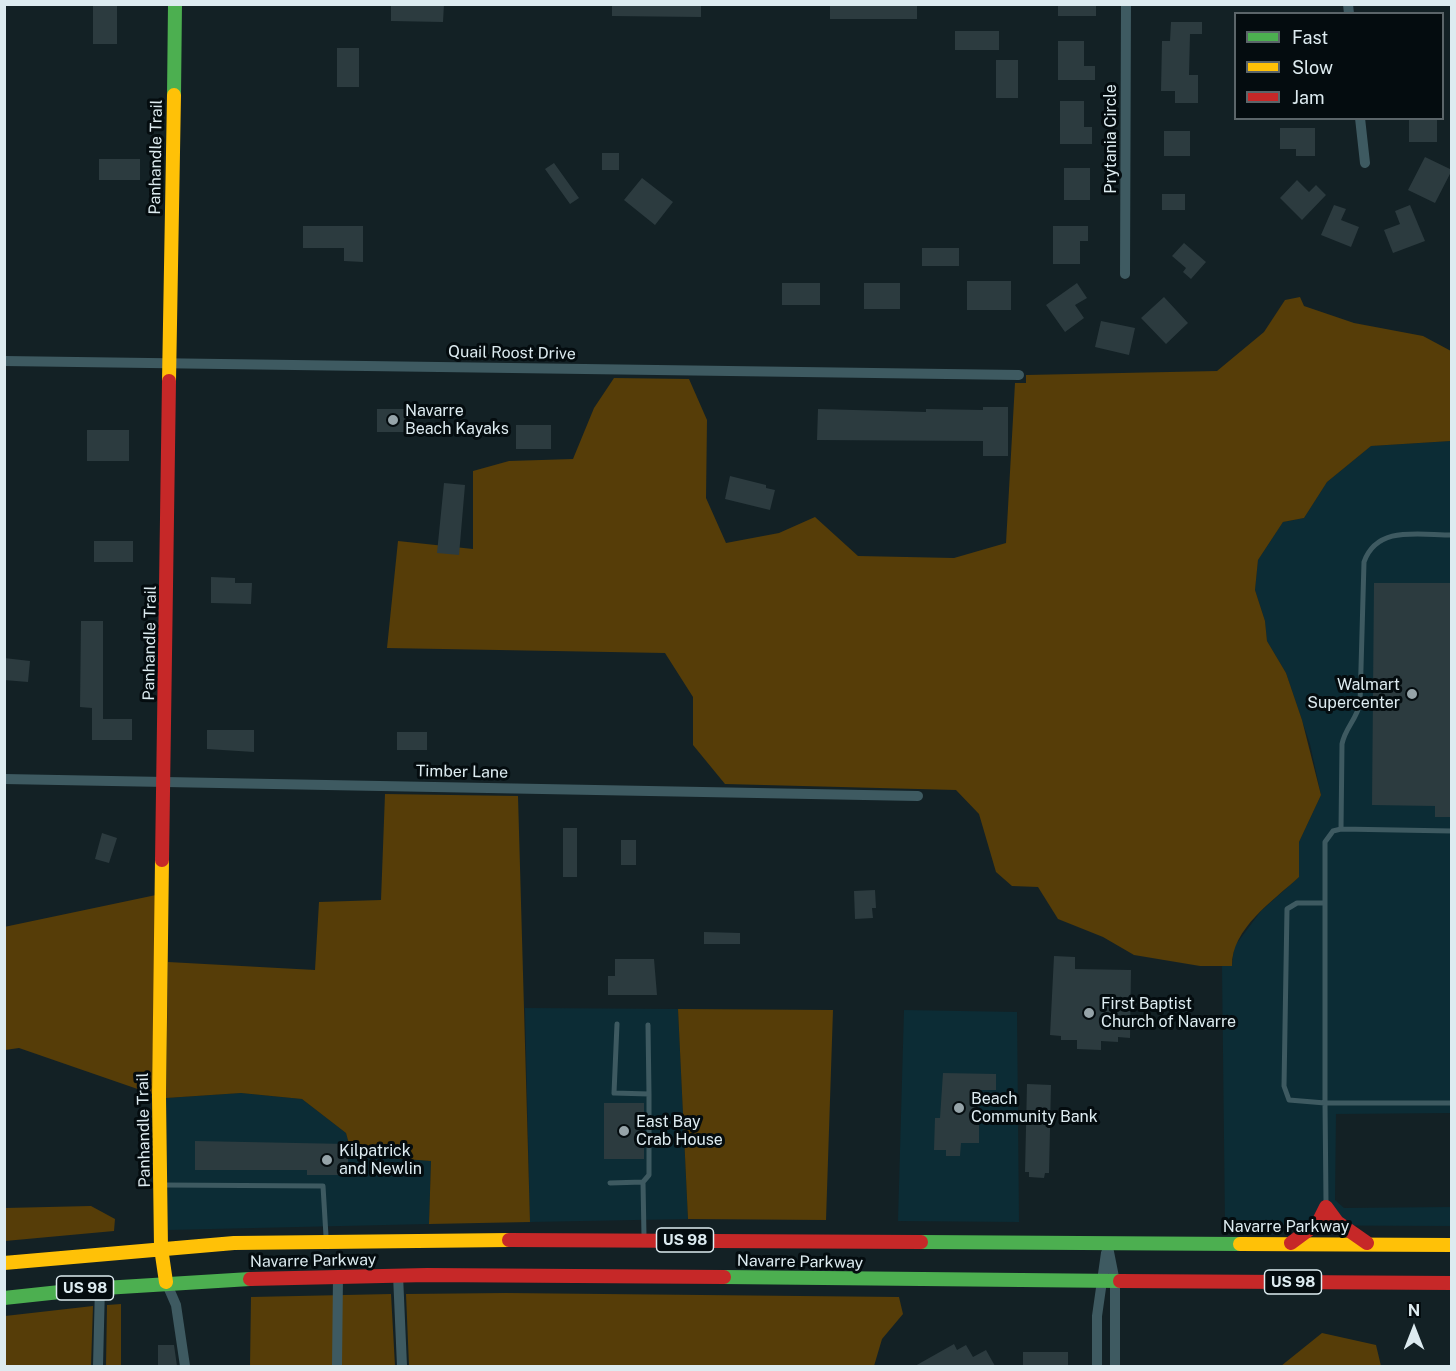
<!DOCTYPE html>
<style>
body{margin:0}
#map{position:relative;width:1456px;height:1371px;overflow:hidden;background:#132125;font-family:"Public Sans",sans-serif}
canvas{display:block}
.frame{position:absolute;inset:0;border:6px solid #ddebf0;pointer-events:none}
.legend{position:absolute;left:1234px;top:12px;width:210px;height:108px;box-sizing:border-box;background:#040c0f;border:2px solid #5b6569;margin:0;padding:8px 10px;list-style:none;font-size:18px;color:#ddebf0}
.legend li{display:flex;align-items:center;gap:12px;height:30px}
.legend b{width:30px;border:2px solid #5b6569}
.north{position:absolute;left:1384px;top:1299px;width:60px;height:60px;-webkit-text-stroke:4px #040c0f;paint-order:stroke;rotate:0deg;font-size:16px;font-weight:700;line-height:24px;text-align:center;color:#ddebf0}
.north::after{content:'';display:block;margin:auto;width:21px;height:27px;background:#ddebf0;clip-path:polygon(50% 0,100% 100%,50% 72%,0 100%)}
</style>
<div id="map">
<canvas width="1456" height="1371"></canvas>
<div class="frame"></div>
<ul class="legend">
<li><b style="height:8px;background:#4caf50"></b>Fast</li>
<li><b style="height:8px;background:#ffc107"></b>Slow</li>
<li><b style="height:8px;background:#c62828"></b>Jam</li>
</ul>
<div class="north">N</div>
</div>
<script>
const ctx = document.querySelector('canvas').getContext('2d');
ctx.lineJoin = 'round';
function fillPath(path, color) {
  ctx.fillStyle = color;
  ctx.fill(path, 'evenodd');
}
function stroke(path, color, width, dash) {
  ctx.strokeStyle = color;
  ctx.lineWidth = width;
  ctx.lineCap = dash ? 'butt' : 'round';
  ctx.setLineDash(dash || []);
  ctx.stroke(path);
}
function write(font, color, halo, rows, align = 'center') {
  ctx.font = font + ' "Public Sans",sans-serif';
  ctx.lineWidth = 6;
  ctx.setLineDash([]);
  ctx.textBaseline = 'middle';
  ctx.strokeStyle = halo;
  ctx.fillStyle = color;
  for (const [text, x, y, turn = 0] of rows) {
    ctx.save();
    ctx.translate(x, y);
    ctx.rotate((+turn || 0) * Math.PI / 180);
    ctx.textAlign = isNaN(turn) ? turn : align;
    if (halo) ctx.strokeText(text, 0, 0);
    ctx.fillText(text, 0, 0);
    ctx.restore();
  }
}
fillPath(new Path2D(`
 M1451,441V1113L1336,1114L1335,1200L1344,1208L1451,1207V1226L1225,1225L1222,966H1232L1234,947L1261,911L1299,877V842L1321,795L1310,744L1286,673L1267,641L1265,621L1255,590L1258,560L1283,522L1304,518L1327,482L1371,446Z
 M525,1008L678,1009L688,1219L530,1222Z
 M904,1010L1017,1012L1019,1222L898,1221Z
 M241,1093L302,1099L346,1133L352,1155L431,1161L429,1224L168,1230L166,1098Z`), '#0c2c35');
fillPath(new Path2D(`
 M1300,297L1304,306L1354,323L1423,336L1451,351V441L1371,446L1327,482L1304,518L1283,522L1258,560L1255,590L1265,621L1267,641L1286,673L1302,720L1321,795L1299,842V877C1274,900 1231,929 1232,966H1200L1134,955L1103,937L1058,919L1038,887L1012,886L996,872L979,814L956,790L725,784L693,745V697L665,653L387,648L398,541L473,549V471L509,461L573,459L594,408L614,378L689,379L707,420L706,498L726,543L779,533L815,517L858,556L954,558L1006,543L1015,383H1026V375L1217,371L1264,332L1285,300Z
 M385,794L518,796L530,1222L429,1224L431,1161L352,1155L346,1133L302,1099L241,1093L166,1098L168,962L315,970L319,902L381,900Z
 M156,895L152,1094L19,1048L5,1050L4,927Z
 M678,1009L833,1010L826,1220L688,1219Z
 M91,1206L115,1219L114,1231L5,1241V1208Z
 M506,1293L899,1297L903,1314L882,1339L874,1366H409L406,1294Z
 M391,1294L395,1366H250L251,1297Z
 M121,1304V1366H106L107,1305Z
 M93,1306L91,1366H5V1316Z
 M1322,1333L1376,1345L1381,1366H1281Z`), '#563d08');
fillPath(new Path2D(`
 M391,4H444L443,22L391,21Z
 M612,4H701V17L612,16Z
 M830,4H917V19H830Z
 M1058,4H1096V16H1058Z
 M93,5H117V44H93Z
 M1171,22H1202V34H1190L1189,75H1198V103H1175V91H1161L1162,41H1170Z
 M955,31H999V50H955Z
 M1058,41H1084V66H1095V80H1058Z
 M337,48H359V87H337Z
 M996,60H1018V98H996Z
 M1060,101H1084V127H1092V144H1060Z
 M1409,118H1437V142H1409Z
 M1280,128H1315V156H1296V149H1280Z
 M1164,131H1190V156H1164Z
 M602,153H619V170H602Z
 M1425,157L1452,170L1435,203L1408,190Z
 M99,159H140V180H99Z
 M554,163L579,198L570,204L545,169Z
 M1064,168H1090V200H1064Z
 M642,178L673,202L655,225L624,200Z
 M1297,180L1309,192L1316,185L1326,195L1302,220L1280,198Z
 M1162,194H1185V210H1162Z
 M1334,205L1346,209L1341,220L1359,227L1351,247L1321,235Z
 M1410,205L1425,241L1393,253L1384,230L1400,224L1395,211Z
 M303,226H363V262L344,261V248H303Z
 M1053,226H1088V241H1080V264H1053Z
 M1184,243L1206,262L1191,279L1183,272L1186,268L1172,256Z
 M922,248H959V266H922Z
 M967,281H1011V310H967Z
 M782,283H820V305H782Z
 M864,283H900V309H864Z
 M1077,283L1087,298L1075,305L1084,318L1065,332L1046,305Z
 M1164,297L1188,323L1166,344L1141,318Z
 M1101,321L1135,328L1129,355L1095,347Z
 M983,407H1008V456H983V441L817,440L818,409L926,412V409L983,410Z
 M377,409H410V432H377Z
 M516,425H551V449H516Z
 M87,430H129V461H87Z
 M730,476L766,485V488L775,490L770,510L725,499Z
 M444,483L465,485L459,555L437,553Z
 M94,541H133V562H94Z
 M211,577L235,578V583H252L251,604L211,603Z
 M1374,583H1452V817H1435V806L1372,805Z
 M81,621H103V719H132V740H92V708L80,707Z
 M4,658L30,661L28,682L4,680Z
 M207,730H254V752L207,749Z
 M397,732H427V750H397Z
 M563,828H577V877H563Z
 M102,833L117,838L109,863L95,859Z
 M621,840H636V865H621Z
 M875,890L876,908H872L873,918L855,919L854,891Z
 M704,932L740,933V944H704Z
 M1054,956L1075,957V969L1131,970L1130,1038L1118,1037V1042L1101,1041V1050L1077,1049V1040H1061V1036L1050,1035Z
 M615,959H654L657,995H608V976H615Z
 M943,1073L996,1074V1090H979V1143H961L960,1156H946V1150H934L935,1118H940Z
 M1027,1084L1051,1085L1049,1173H1045L1044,1178L1029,1177V1172H1025Z
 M604,1103H644V1159H604Z
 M195,1141L348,1144V1175H307V1170H195Z
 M954,1344L957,1350L966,1345L973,1357L986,1350L995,1366H915Z
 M158,1345H174L177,1366H158Z
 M1023,1352H1068V1366H1023Z`), '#2c3b3f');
stroke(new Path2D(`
 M1452,535C1419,535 1377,525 1364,562L1360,703C1357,719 1345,728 1342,744L1341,829L1333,831L1325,842V1103H1452
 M1341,829L1452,831
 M1325,903H1297L1287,909L1284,1086L1289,1100L1325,1103L1326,1202
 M617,1024L614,1093L649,1094V1175L643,1182
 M648,1025L649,1094
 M610,1183L643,1182L644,1236
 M163,1185L323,1186L326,1236`), '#3e5a61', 5);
stroke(new Path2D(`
 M1348,4L1349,14
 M1360,118L1365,163
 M1125,274L1126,4
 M4,361L1019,375
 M4,779L918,796
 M1107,1242L1115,1282V1366
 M398,1275L402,1366
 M166,1282L176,1305L185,1366
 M98,1366L100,1286
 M337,1366L338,1276
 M1097,1366V1316L1106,1253`), '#3e5a61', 10);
stroke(new Path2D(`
 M174,95L175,4
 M921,1242L1240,1244
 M724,1277L1120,1281
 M4,1298L88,1289L250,1279`), '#4caf50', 14);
stroke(new Path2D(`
 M169,381L174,95
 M162,860L159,1096L161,1248L166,1282
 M1240,1244L1452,1245
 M4,1263L234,1243L509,1240`), '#ffc107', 14);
stroke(new Path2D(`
 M162,860L169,381
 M1326,1207L1337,1222L1367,1243
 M509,1240L921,1242
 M1291,1243L1318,1223L1326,1207
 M250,1279L427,1275L724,1277
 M1120,1281L1452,1283`), '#c62828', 14);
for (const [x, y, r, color] of [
 [393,420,6,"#96a4a9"],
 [1412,694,6,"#96a4a9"],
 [1089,1013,6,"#96a4a9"],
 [959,1108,6,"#96a4a9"],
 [624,1131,6,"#96a4a9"],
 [327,1160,6,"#96a4a9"]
]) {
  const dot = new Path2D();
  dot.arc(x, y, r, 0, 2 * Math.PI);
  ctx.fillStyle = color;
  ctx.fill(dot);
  stroke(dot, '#040c0f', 2);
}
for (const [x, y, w] of [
 [685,1240,57],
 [1293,1282,57],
 [85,1288,57]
]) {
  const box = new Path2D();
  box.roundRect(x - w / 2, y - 12, w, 24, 4.5);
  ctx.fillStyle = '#040c0f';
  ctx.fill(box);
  stroke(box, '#ddebf0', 1.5);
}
write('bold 15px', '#ddebf0', null, [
 ["US 98",685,1240],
 ["US 98",1293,1282],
 ["US 98",85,1288]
]);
write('16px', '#ddebf0', '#040c0f', [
 ["Prytania Circle",1111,139,-90],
 ["Panhandle Trail",156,157,-89],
 ["Quail Roost Drive",512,353,1],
 ["Panhandle Trail",150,643,-89],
 ["Timber Lane",462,772,1],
 ["Panhandle Trail",144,1130,-91],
 ["Navarre Parkway",1286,1227],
 ["Navarre Parkway",313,1261,-1],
 ["Navarre Parkway",800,1262,1]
]);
write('16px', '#ddebf0', '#040c0f', [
 ["Navarre",405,411],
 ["Beach Kayaks",405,429],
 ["Walmart",1400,685,"right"],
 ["Supercenter",1400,703,"right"],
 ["First Baptist",1101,1004],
 ["Church of Navarre",1101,1022],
 ["Beach",971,1099],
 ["Community Bank",971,1117],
 ["East Bay",636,1122],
 ["Crab House",636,1140],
 ["Kilpatrick",339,1151],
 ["and Newlin",339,1169]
], 'left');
</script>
